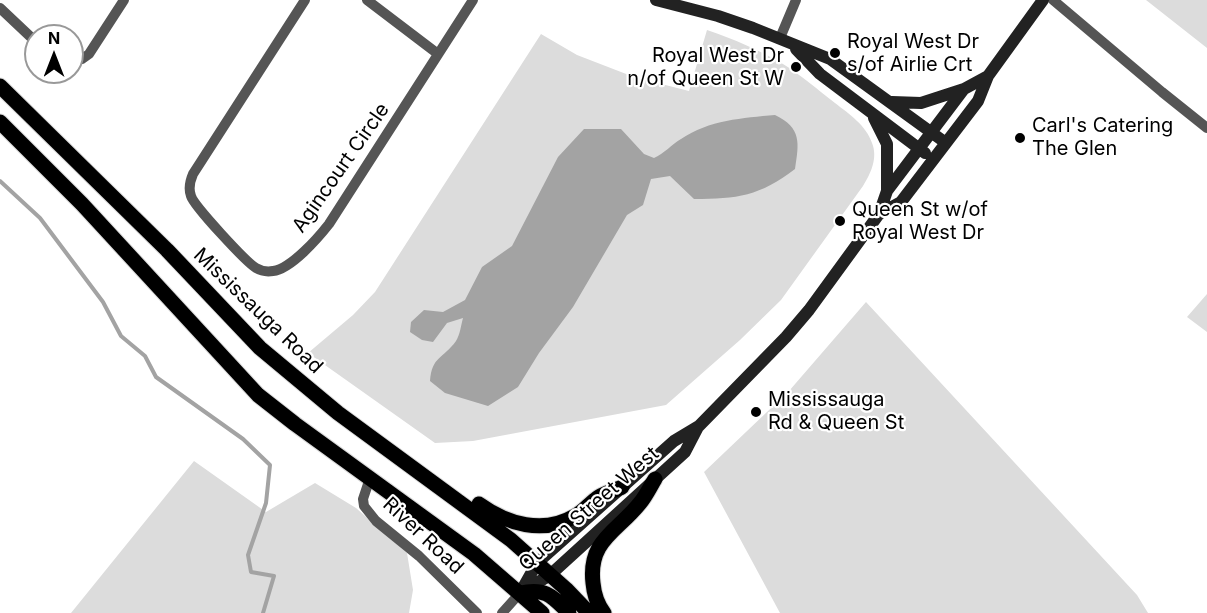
<!DOCTYPE html>
<style>
body{margin:0}
#map{position:relative;width:1207px;height:613px;overflow:hidden;background:#fff;font-family:Inter,sans-serif}
canvas{display:block}
.north{position:absolute;left:24px;top:24px;width:60px;height:60px;box-sizing:border-box;background:#fff;border:2px solid #999;border-radius:50%;rotate:0deg;font-size:16px;font-weight:700;line-height:24px;text-align:center;color:#000}
.north::after{content:'';display:block;margin:auto;width:21px;height:27px;background:#000;clip-path:polygon(50% 0,100% 100%,50% 72%,0 100%)}
</style>
<div id="map">
<canvas width="1207" height="613"></canvas>
<div class="north">N</div>
</div>
<script>
const ctx = document.querySelector('canvas').getContext('2d');
ctx.lineJoin = 'round';
function fillPath(path, color) {
  ctx.fillStyle = color;
  ctx.fill(path, 'evenodd');
}
function stroke(path, color, width, dash) {
  ctx.strokeStyle = color;
  ctx.lineWidth = width;
  ctx.lineCap = dash ? 'butt' : 'round';
  ctx.setLineDash(dash || []);
  ctx.stroke(path);
}
function write(font, color, halo, rows, align = 'center') {
  ctx.font = font + ' Inter,sans-serif';
  ctx.lineWidth = 4.5;
  ctx.setLineDash([]);
  ctx.textBaseline = 'middle';
  ctx.strokeStyle = halo;
  ctx.fillStyle = color;
  for (const [text, x, y, turn = 0] of rows) {
    ctx.save();
    ctx.translate(x, y);
    ctx.rotate((+turn || 0) * Math.PI / 180);
    ctx.textAlign = isNaN(turn) ? turn : align;
    if (halo) ctx.strokeText(text, 0, 0);
    ctx.fillText(text, 0, 0);
    ctx.restore();
  }
}
fillPath(new Path2D(`
 M1146,0H1207V48Z
 M707,30C734,39 759,50 783,64C801,75 818,90 835,103C849,114 866,125 872,143C878,158 871,173 863,186L781,300L740,340L666,405L473,441L435,443L308,353L353,315L375,292L541,34L577,55L634,77L689,91Z
 M1207,294V332L1187,317Z
 M866,302L1137,595L1148,613H780L704,472L789,391Z
 M194,461L266,512L315,483L356,508L407,553L413,590L409,613H71Z`), '#dcdcdc');
fillPath(new Path2D(`
 M775,115C802,128 799,143 795,169C760,196 737,199 694,199L670,176L651,179L643,205L627,215L573,307L539,353L518,387L488,406L445,393L430,381C432,356 443,359 456,341C460,335 461,325 463,318L447,323L433,342L422,340L410,332L411,322L424,310L443,312L465,300L482,267L512,246L558,157L584,129H621L644,154L654,158C665,153 671,145 681,139C709,120 743,118 775,115Z`), '#a3a3a3');
stroke(new Path2D(`
 M0,181L40,218L103,302L121,336L145,356L156,377L243,439L270,465L266,503L248,555L251,572L274,576L263,613`), '#a3a3a3', 4);
const primary = new Path2D(`
 M0,86L167,250L260,348L338,413L511,540L566,589L589,613
 M0,122L82,204L258,395L295,424L474,554L542,613
 M479,504C507,524 543,535 575,516C583,512 589,504 596,499C603,493 614,491 622,487
 M520,593C546,588 551,595 569,613
 M604,613C597,604 594,594 593,583C588,540 617,532 640,503C646,496 650,487 655,479`);
stroke(primary, '#dbdbdb', 17);
stroke(new Path2D(`
 M305,0L193,174C190,181 188,188 191,196C194,206 246,262 256,268C261,271 267,272 273,271C291,269 318,238 329,224L473,0
 M367,0L438,54
 M1053,0L1162,92L1207,128
 M0,8L36,42
 M780,38L796,0
 M72,62L82,59L89,54L124,0
 M370,478L363,499L364,506L376,521L419,556L477,613
 M502,613L520,593`), '#555', 10);
stroke(new Path2D(`
 M656,0L718,16L753,28L830,59L946,143
 M796,49L820,74L925,153
 M892,102L921,103L964,89
 M874,118L887,144V191
 M879,214L901,202L978,101L988,76L1043,0
 M522,592L550,575L685,452L698,427
 M520,593L537,563L674,441L699,426L786,337L809,310L879,214L887,191L964,89L988,76`), '#222', 12);
stroke(primary, '#000', 15);
for (const [x, y, r, color] of [
 [835,53,6,"#000"],
 [796,67,6,"#000"],
 [1020,138,6,"#000"],
 [840,221,6,"#000"],
 [756,412,6,"#000"]
]) {
  const dot = new Path2D();
  dot.arc(x, y, r, 0, 2 * Math.PI);
  ctx.fillStyle = color;
  ctx.fill(dot);
  stroke(dot, '#fff', 2);
}
write('20px', '#000', '#fff', [
 ["Royal West Dr",847,42],
 ["s/of Airlie Crt",847,65],
 ["Royal West Dr",784,56,"right"],
 ["n/of Queen St W",784,79,"right"],
 ["Carl's Catering",1032,126],
 ["The Glen",1032,149],
 ["Queen St w/of",852,210],
 ["Royal West Dr",852,233],
 ["Mississauga",768,400],
 ["Rd & Queen St",768,423]
], 'left');
write('20px', '#000', '#fff', [
 ["Agincourt Circle",341,168,-55],
 ["Mississauga Road",258,311,44],
 ["Queen Street West",589,509,-41],
 ["River Road",423,536,43]
]);
</script>
